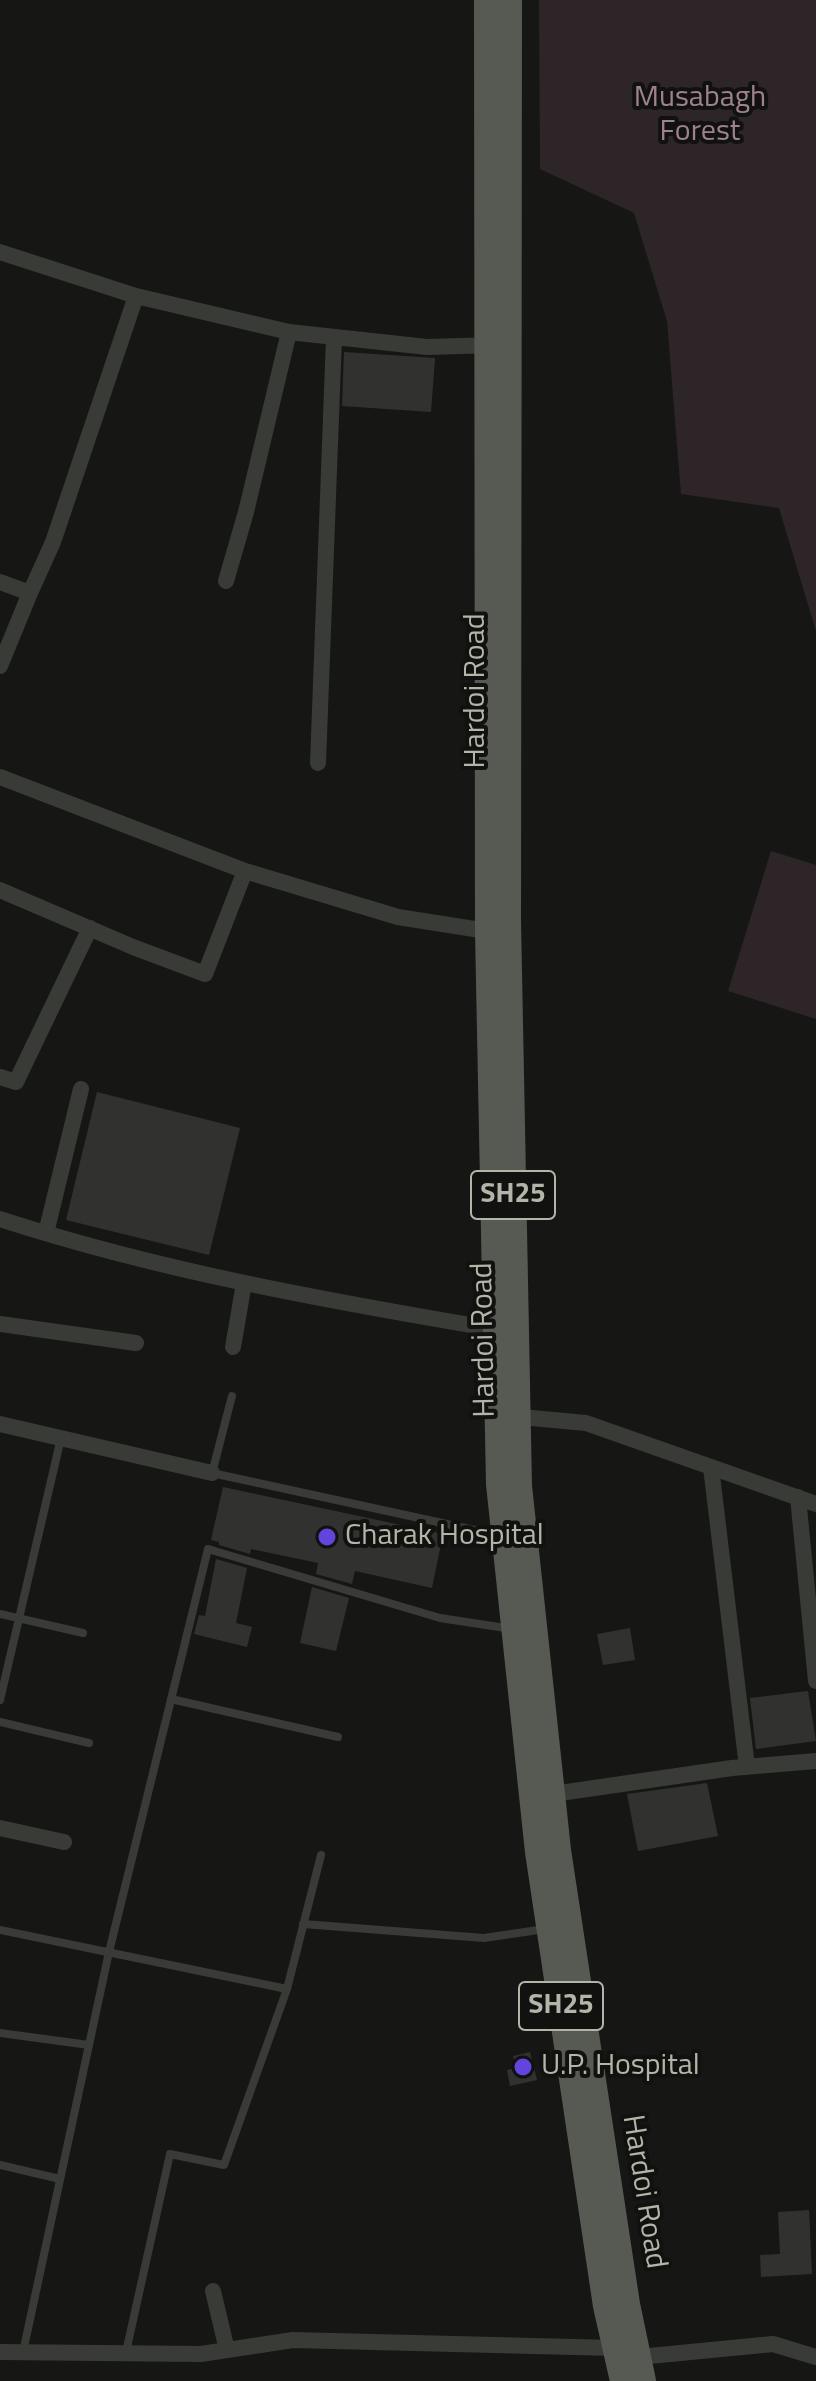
<!DOCTYPE html>
<style>
body{margin:0}
canvas{display:block;background:#161615}
</style>
<canvas width="816" height="2381"></canvas>
<script>
const ctx = document.querySelector('canvas').getContext('2d');
ctx.lineJoin = 'round';
function fillPath(path, color) {
  ctx.fillStyle = color;
  ctx.fill(path, 'evenodd');
}
function stroke(path, color, width, dash) {
  ctx.strokeStyle = color;
  ctx.lineWidth = width;
  ctx.lineCap = dash ? 'butt' : 'round';
  ctx.setLineDash(dash || []);
  ctx.stroke(path);
}
function write(font, color, halo, rows, align = 'center') {
  ctx.font = font + ' "Titillium Web",sans-serif';
  ctx.lineWidth = 8;
  ctx.setLineDash([]);
  ctx.textBaseline = 'middle';
  ctx.strokeStyle = halo;
  ctx.fillStyle = color;
  for (const [text, x, y, turn = 0] of rows) {
    ctx.save();
    ctx.translate(x, y);
    ctx.rotate((+turn || 0) * Math.PI / 180);
    ctx.textAlign = isNaN(turn) ? turn : align;
    if (halo) ctx.strokeText(text, 0, 0);
    ctx.fillText(text, 0, 0);
    ctx.restore();
  }
}
fillPath(new Path2D(`
 M539,0H816V631L779,508L681,494L667,321L634,213L540,169Z
 M771,851L816,865V1019L728,991Z`), '#2e2528');
fillPath(new Path2D(`
 M344,352L435,358L431,412L342,406Z
 M97,1092L240,1128L209,1255L66,1220Z
 M223,1487L443,1534L432,1588L355,1571L352,1584L316,1574L318,1563L251,1549L250,1554L219,1545V1542L211,1540Z
 M216,1559L247,1568L236,1623L252,1627L247,1647L194,1634L199,1615L205,1616Z
 M312,1587L349,1598L336,1651L300,1643Z
 M630,1628L635,1660L603,1665L597,1634Z
 M808,1691L816,1741L756,1749L750,1698Z
 M707,1783L718,1836L638,1851L627,1794Z
 M530,2052L537,2080L510,2086L507,2070L516,2068L513,2056Z
 M809,2210L812,2274L761,2277L760,2255L780,2254L778,2212Z`), '#313230');
stroke(new Path2D(`
 M232,1396L212,1473L502,1536
 M0,1614L83,1633
 M171,1699L338,1737
 M0,1700L61,1438
 M0,1722L89,1743
 M303,1924L484,1938L545,1929
 M0,1930L287,1989
 M0,2033L89,2045
 M0,2165L60,2179
 M23,2352L109,1952L208,1549L440,1618L512,1629
 M126,2352L170,2154L224,2165L287,1989L321,1855`), '#393b36', 8);
stroke(new Path2D(`
 M0,252L136,296L289,332L427,347L494,345
 M226,581L246,512L289,332
 M0,582L30,593L0,666
 M30,593L53,542L136,296
 M318,763L334,337
 M0,777L245,871
 M0,890L133,947L205,974L245,871L398,917L487,931
 M0,1077L16,1082L90,928
 M0,1219C161,1271 328,1301 494,1329
 M46,1233L81,1089
 M0,1324L136,1343
 M233,1347L244,1283
 M510,1416L586,1423L816,1504
 M0,1424L212,1473
 M711,1467L747,1767
 M798,1497L816,1681
 M553,1794L732,1768L816,1761
 M0,1828L64,1842
 M213,2291L227,2350
 M0,2352L201,2354L293,2340L615,2348L639,2357L773,2344L816,2357`), '#393b36', 16);
stroke(new Path2D(`
 M486,0L487,931L498,1484L537,1852L605,2306L622,2381
 M486,1L510,0L509,921L520,1486L559,1850L628,2304L644,2381`), '#575a53', 24);
for (const [x, y, r, color] of [
 [327,1537,10,"#6345de"],
 [523,2067,10,"#6345de"]
]) {
  const dot = new Path2D();
  dot.arc(x, y, r, 0, 2 * Math.PI);
  ctx.fillStyle = color;
  ctx.fill(dot);
  stroke(dot, '#111110', 3);
}
for (const [x, y, w] of [
 [513,1195,84],
 [561,2006,84]
]) {
  const box = new Path2D();
  box.roundRect(x - w / 2, y - 24, w, 48, 6);
  ctx.fillStyle = '#111110';
  ctx.fill(box);
  stroke(box, '#b2b5a8', 2);
}
write('bold 28px', '#b2b5a8', null, [
 ["SH25",513,1195],
 ["SH25",561,2006]
]);
write('30px', '#9e818d', '#111110', [
 ["Musabagh",700,99],
 ["Forest",700,133]
]);
write('30px', '#b2b5a8', '#111110', [
 ["Hardoi Road",477,691,-90],
 ["Hardoi Road",485,1340,-91],
 ["Hardoi Road",643,2192,81]
]);
write('30px', '#b2b5a8', '#111110', [
 ["Charak Hospital",345,1537],
 ["U.P. Hospital",541,2067]
], 'left');
</script>
